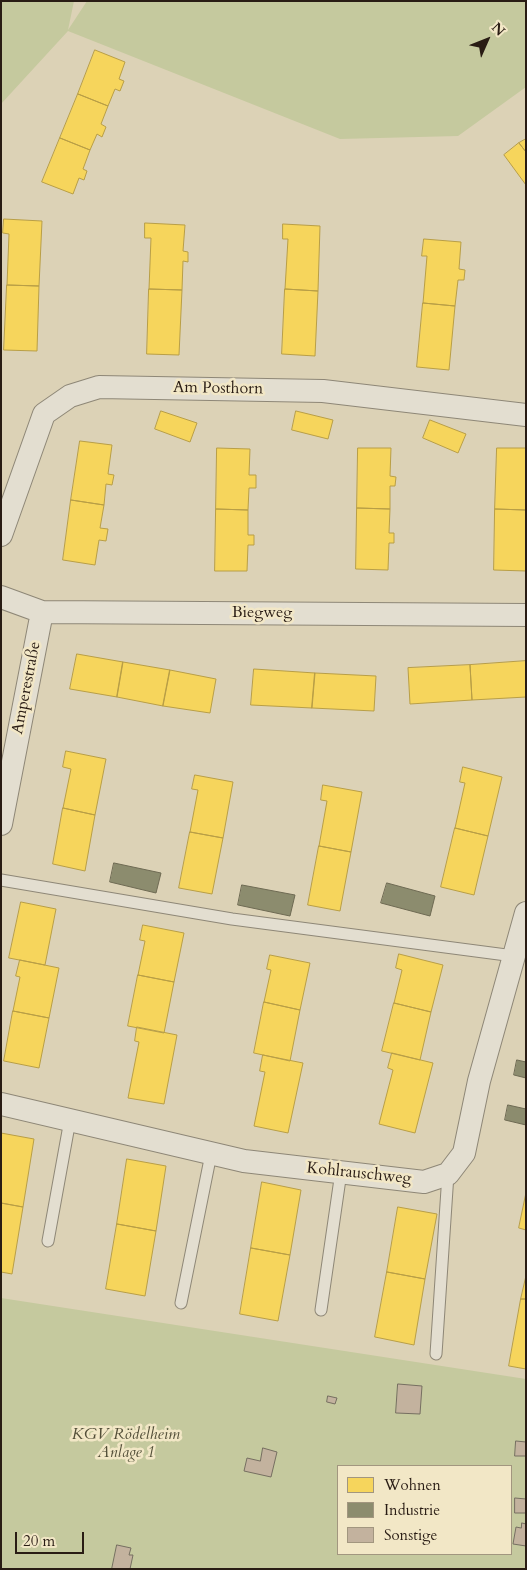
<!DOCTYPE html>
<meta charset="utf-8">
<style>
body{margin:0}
#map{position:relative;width:527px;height:1570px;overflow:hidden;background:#dcd2b6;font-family:Cardo,serif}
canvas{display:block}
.frame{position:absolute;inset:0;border:2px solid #291c14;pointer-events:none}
.legend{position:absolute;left:337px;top:1465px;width:175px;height:90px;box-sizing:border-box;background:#f2e7c6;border:1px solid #a2967f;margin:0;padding:6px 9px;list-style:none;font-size:15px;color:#291c14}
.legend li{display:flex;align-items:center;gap:10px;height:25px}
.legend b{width:25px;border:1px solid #a2967f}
.north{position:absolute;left:462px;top:15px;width:50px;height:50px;-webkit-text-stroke:4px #f2e7c6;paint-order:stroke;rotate:46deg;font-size:14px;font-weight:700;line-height:20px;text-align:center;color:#291c14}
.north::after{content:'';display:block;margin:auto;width:18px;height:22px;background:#291c14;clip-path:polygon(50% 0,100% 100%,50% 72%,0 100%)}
.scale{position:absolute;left:15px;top:1532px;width:69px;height:22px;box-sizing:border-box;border:2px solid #291c14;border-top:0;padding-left:6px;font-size:15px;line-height:18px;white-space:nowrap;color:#291c14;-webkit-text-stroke:4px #f2e7c6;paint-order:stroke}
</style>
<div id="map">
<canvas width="527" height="1570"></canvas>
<div class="frame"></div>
<ul class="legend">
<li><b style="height:14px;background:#f6d55c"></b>Wohnen</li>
<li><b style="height:14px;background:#8c8c6e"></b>Industrie</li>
<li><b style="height:14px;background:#c3b29e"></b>Sonstige</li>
</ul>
<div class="north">N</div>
<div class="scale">20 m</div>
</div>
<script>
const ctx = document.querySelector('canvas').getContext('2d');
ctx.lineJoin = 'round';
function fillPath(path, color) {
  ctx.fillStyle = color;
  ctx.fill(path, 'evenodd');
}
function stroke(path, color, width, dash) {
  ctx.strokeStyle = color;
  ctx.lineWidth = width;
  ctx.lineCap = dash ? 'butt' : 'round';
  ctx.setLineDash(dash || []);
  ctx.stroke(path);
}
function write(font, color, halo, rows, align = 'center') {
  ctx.font = font + ' Cardo,serif';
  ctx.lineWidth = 5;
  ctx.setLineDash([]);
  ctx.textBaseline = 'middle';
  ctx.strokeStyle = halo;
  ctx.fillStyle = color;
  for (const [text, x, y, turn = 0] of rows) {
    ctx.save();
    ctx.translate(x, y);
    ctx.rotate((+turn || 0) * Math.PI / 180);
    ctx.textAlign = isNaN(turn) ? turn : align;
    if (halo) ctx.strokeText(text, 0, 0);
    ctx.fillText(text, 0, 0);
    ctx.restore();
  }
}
fillPath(new Path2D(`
 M1,1H74L68,30L87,1H526V87L458,136L340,139L68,31L1,104Z
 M1,1298L526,1379V1569H1ZM338,1466H511V1554H338Z`), '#c5c99e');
const homes = new Path2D(`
 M95,50L125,62L119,79L124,81L120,91L115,89L108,106L78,94Z
 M78,94L108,106L101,124L106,127L102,137L97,134L90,150L60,138Z
 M60,138L90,150L83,169L87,171L84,180L79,178L73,194L42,182Z
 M526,139V152L519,143Z
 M519,143L526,152V185L504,155Z
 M4,219L42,221L39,286L7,285L9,234L3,233Z
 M145,223L185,225L183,251L188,252V262L183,261L182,290L149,289L151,238H145Z
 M283,224L320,226L318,291L285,289L288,239H283Z
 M424,239L461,242L459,269L465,270L464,280H458L455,306L423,303L427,256H422Z
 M7,285L39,286L37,351L4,350Z
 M149,289L182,290L179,355L147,354Z
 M285,289L318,291L315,356L282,354Z
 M423,303L455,306L449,370L417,367Z
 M161,411L197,423L190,442L155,429Z
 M296,411L333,420L328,439L292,430Z
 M430,420L466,434L458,453L423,438Z
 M80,441L112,445L108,474L114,475L112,485L106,484L104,505L71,500Z
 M217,448L250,449L249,475H256V488H249L248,510L216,509Z
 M358,448H391L390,476L396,477L395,486H390V509L357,508Z
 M497,448H526V510L495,509Z
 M71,500L104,505L100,528L108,529L106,541L99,540L95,565L63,560Z
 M357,508L390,509L389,533H394V543H389L388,570L356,569Z
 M216,509L248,510V535H254V545H248L247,571H215Z
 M495,509L526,510V571L494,570Z
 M77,654L123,662L117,697L70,689Z
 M526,661V697L472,700L470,665Z
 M123,662L170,670L163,706L117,697Z
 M470,665L472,700L410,704L408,668Z
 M254,669L315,673L312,708L251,705Z
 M170,670L216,679L210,713L163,706Z
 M315,673L376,676L374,711L312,708Z
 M66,751L106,759L95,815L63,808L71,769L63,767Z
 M463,767L502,777L488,836L455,828L465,783L460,782Z
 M195,775L233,782L223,838L190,832L198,790L192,789Z
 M323,785L362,792L351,852L319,846L327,801L321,800Z
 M63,808L95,815L85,871L53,864Z
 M455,828L488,836L474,895L441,887Z
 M190,832L223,838L212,894L179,888Z
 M319,846L351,852L340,911L308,905Z
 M21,902L56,909L45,965L9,958Z
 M143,925L184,933L174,982L138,975L145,941L140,940Z
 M399,954L443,965L431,1012L394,1003L402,970L396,968Z
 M270,955L310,963L300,1010L264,1002L271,970L267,969Z
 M20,960L59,968L49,1018L13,1011L20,977L16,976Z
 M138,975L174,982L164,1033L128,1026Z
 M264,1002L300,1010L290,1061L254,1053Z
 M394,1003L431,1012L420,1060L382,1051Z
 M13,1011L49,1018L39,1068L4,1061Z
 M137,1027L177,1035L164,1104L128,1098L139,1042L135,1041Z
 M392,1053L433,1063L415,1133L379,1124L393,1070L388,1068Z
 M263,1055L303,1063L288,1133L254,1126L265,1072L260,1071Z
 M1,1133L34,1139L23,1207L1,1203Z
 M127,1159L166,1166L156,1231L117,1224Z
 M262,1182L301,1190L290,1255L251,1248Z
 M526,1193V1230L519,1228Z
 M1,1203L23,1207L12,1274L1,1272Z
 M398,1207L437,1214L425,1279L387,1272Z
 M117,1224L156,1231L145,1296L106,1289Z
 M251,1248L290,1255L278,1321L240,1314Z
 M387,1272L425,1279L414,1345L375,1337Z
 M526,1276V1299H521Z
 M521,1299H526V1369L509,1366Z`);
fillPath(homes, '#f6d55c');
stroke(homes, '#b89e46', 1);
const industry = new Path2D(`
 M114,863L161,873L156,893L110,882Z
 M387,883L435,896L430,916L381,903Z
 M242,885L295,895L290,916L238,905Z
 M517,1060L526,1062V1078L514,1075Z
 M508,1105L526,1109V1125L505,1120Z`);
fillPath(industry, '#8c8c6e');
stroke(industry, '#6e6a53', 1);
const building = new Path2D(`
 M398,1384L422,1386L420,1414L396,1413Z
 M328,1396L337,1398L335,1404L327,1402Z
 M516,1441L526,1442V1456H515Z
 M263,1448L277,1452L271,1477L244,1471L247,1458L260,1461Z
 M515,1498L526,1499V1513H515Z
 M522,1523L526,1524V1546L513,1544L516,1527L521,1528Z
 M117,1545L131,1548L129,1555H133L130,1569H112Z`);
fillPath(building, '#c3b29e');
stroke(building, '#766f61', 1);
const lane = new Path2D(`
 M1,880L232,919L514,956
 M48,1241L70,1120
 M181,1303L211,1154
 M321,1310L341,1172
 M436,1354L448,1174`);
const street = new Path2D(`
 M1,535L44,414L70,396L99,387L323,391L526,415
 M1,597L42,612L526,615
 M1,824L42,612
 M1,1104L244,1161L424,1182L448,1174L464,1153L479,1081L526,913`);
stroke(lane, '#8e8777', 13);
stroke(street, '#8e8777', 24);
stroke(lane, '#e3ded0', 11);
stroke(street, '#e3ded0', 22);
write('16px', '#291c14', '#f2e7c6', [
 ["Am Posthorn",218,389,1],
 ["Biegweg",262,613],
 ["Amperestraße",27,688,-79],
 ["Kohlrauschweg",359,1174,6]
]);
write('italic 16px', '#524e38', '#f2e7c6', [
 ["KGV Rödelheim",126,1435],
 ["Anlage 1",126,1453]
]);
</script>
